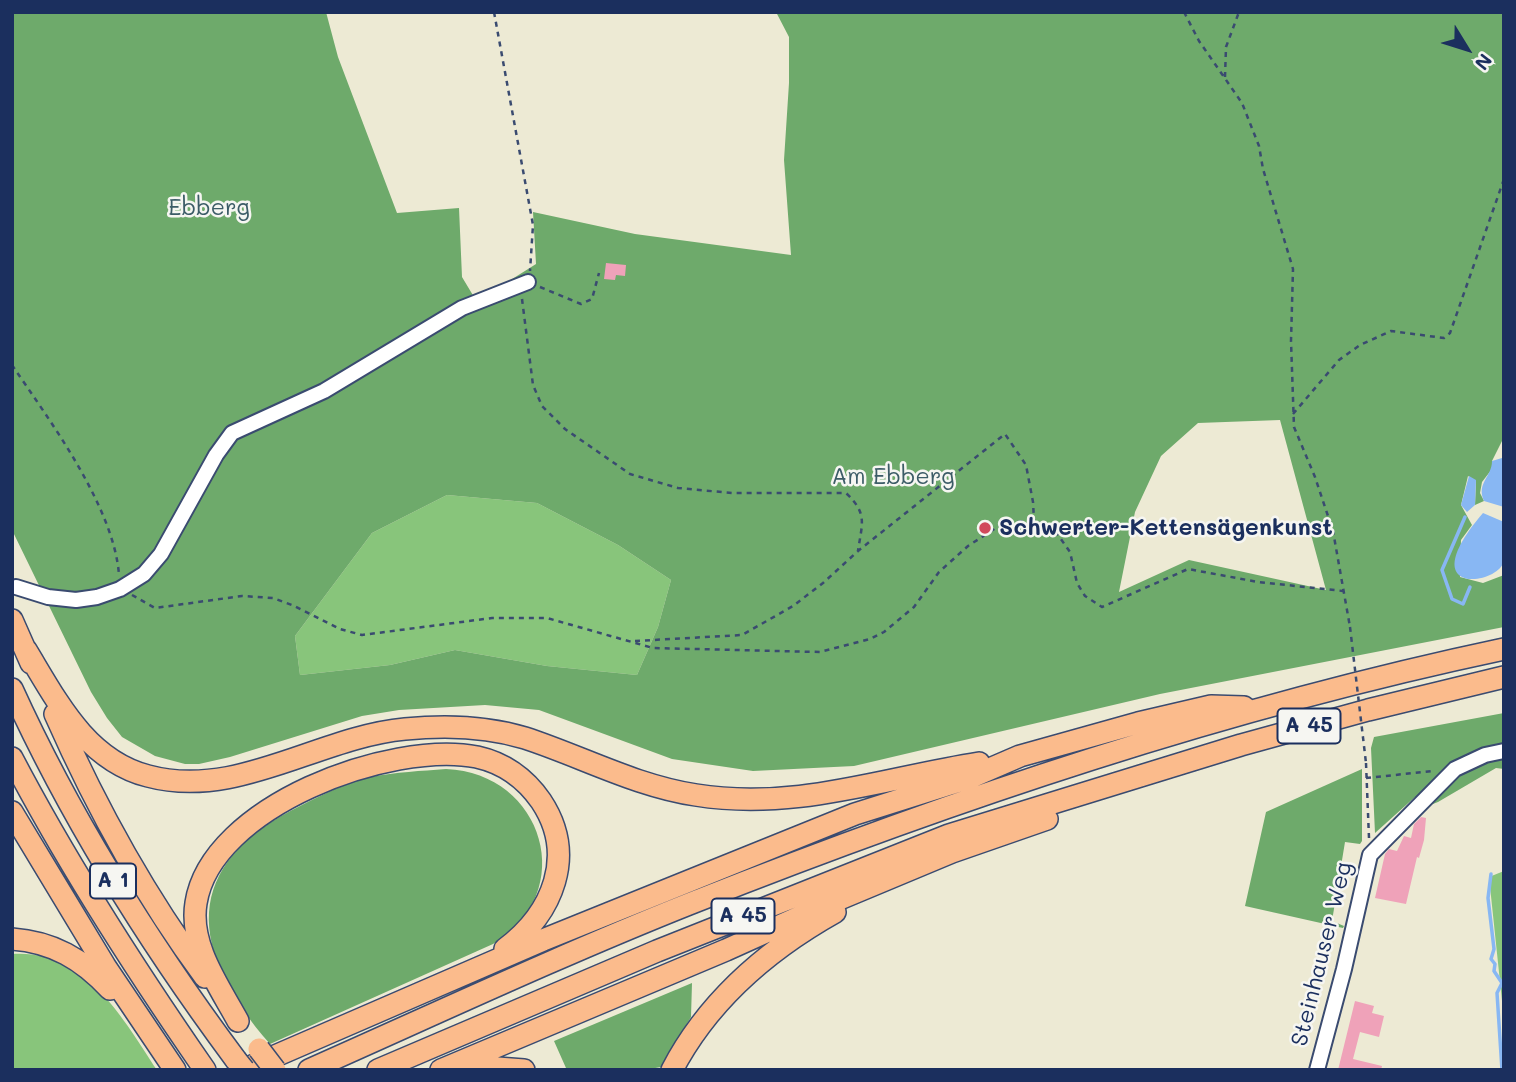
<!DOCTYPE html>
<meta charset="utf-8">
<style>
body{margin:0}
#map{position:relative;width:1516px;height:1082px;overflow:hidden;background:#edead4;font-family:Mali,sans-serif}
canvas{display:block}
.frame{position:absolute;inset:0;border:14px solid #1b2f5e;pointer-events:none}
.north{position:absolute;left:1432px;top:14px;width:70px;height:70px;-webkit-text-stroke:5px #f6f6f2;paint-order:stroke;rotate:128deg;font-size:19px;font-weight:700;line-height:28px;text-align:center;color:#1b2f5e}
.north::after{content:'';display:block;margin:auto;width:24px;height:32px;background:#1b2f5e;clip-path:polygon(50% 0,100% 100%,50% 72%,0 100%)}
</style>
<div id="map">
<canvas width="1516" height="1082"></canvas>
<div class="frame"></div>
<div class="north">N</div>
</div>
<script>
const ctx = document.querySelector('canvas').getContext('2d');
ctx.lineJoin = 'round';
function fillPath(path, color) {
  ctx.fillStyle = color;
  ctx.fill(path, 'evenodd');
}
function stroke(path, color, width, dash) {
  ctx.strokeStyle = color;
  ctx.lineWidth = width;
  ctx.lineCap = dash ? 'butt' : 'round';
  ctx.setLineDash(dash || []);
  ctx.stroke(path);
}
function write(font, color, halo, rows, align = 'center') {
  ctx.font = font + ' Mali,sans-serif';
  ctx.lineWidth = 5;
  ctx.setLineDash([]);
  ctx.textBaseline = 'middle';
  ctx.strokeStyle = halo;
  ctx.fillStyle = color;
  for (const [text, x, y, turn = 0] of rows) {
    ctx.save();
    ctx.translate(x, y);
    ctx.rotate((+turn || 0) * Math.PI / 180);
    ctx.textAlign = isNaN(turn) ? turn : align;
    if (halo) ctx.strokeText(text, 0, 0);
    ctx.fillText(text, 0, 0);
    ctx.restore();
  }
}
fillPath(new Path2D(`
 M447,495L537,503L618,545L671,580L658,627L637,675L547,666L455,650L390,665L300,675L295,636L372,533Z
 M1504,871V1020L1489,877Z
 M12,954C85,949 122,1017 157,1070H12Z`), '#88c57b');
fillPath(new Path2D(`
 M12,12H326L338,57L397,213L459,208L462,277L474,297L509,281L536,264L533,212L635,234L791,255L784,160L789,83V37L776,12H1504V437L1492,461V469L1482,482L1480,493L1484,501L1475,505L1476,481L1468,476L1461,505L1472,525L1461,540L1460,577L1483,583L1504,575V627L1160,694L854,766L753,771L672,759L539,710L485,705L399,710L362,716L230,757L199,764H185L155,756L122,737L107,718L91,692L12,530ZM1280,420L1326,590L1189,560L1119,592L1135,512L1161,456L1198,423ZM447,495L537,503L618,545L671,580L658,627L637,675L547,666L455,650L390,665L300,675L295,636L372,533Z
 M1504,713V769L1496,768L1438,802L1420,809L1415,797L1375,833L1371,748L1374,737Z
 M446,769C544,773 580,893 493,944L270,1044C189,951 178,865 302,805C324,794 347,782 371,777C396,772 421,771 446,769Z
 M1362,769V841L1360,844L1345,842L1332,921L1344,926L1343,928L1245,906L1266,812Z
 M692,983L691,1017L661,1067L644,1070L566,1068L554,1041Z`), '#6eaa6b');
fillPath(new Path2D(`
 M1502,458L1504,459V507L1484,501C1476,483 1492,477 1492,461Z
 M1469,476L1476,480L1475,505L1467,512L1461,505Z
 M1483,513L1504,522C1504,534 1506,549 1504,561C1498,586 1411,597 1483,513Z`), '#88b7f3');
stroke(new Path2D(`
 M1465,517L1442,570L1452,599L1463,604L1470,587
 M1491,874L1488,898L1494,949L1491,959L1495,964L1494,971L1502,983L1497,993L1502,1070`), '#88b7f3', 3.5);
fillPath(new Path2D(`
 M606,263L626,265L625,276L616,275L615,280L604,279Z
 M1421,817L1426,818L1424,840L1419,858L1417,857L1406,904L1375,898L1385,854L1389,849L1397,851L1404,836L1411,838L1414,824Z
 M1355,1001L1374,1006L1372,1013L1384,1016L1379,1037L1360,1032L1353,1059L1382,1066L1381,1070H1338Z`), '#efa2b9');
const minor = new Path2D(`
 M16,587L48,597L76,600L97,597L120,589L144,574L161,554L216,455L232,433L324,391L462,308L528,282
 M1317,1070L1344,969L1370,855L1455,769L1485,755L1504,751`);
const highway = new Path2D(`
 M12,620L31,663
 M26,650C57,701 86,760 148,776C237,800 318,737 405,729C445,725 486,726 525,738C583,757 636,786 696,795C795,811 883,778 979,763
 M12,689C72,821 149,943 236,1060
 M55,714C96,807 145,896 205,977
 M12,758C69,867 135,969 205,1070
 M12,812L105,966L175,1070
 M12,939C53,942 82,959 110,989
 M238,1021C219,986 189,945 196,903C211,806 391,740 477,757C504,763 525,778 541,801C577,855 553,913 505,949
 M243,1070L543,940L855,814L969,778L1020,756L1138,723L1211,706L1244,707
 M309,1070C435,1014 561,955 689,904C954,799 1225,708 1504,649
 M378,1070L657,951L949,835L1241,745L1368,710L1504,677
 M441,1070L726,950L837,900L952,852L1047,819
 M460,1070L484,1067L524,1070
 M672,1070C708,1001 769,949 835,912`);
stroke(minor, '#3a4b70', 18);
stroke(highway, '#3a4b70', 24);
stroke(new Path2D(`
 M494,12L533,225L530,271
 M1184,12L1199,41L1242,103L1259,146L1263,169L1293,269L1291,341L1294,427L1315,477L1333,531L1350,627
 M1225,77L1226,47L1239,12
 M540,287L581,304L592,299L599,273
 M522,299L533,385L542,406L565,429L630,474L678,488L732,493H846C868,514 862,523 858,551
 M12,365C50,421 114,507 119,575
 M1293,414L1339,360L1360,345L1391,331L1444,338L1450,333L1504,179
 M132,595L155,608L242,596L273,598L292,605L340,629L362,635L492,618H547L653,648L820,652L870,639L884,632L914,607L939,572L968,546L1002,524L1034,520L1058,535L1070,552L1077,583L1085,596L1102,607L1188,569L1258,582L1343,591
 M635,641L742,635L793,606L823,583L858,551L1005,434L1026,465L1033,502L1034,520
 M1366,763L1369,838
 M1366,778L1433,771`), '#3a4b70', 2.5, [5, 5]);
stroke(minor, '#fff', 14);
stroke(highway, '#fbbb8c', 21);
const highwayBridge = new Path2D(`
 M259,1049L275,1070
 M236,1060L244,1070`);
stroke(highwayBridge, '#3a4b70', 24, []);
stroke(new Path2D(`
 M1350,627L1366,763`), '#3a4b70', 2.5, [5, 5]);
stroke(highwayBridge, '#fbbb8c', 21);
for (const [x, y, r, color] of [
 [985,528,7,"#d1495b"]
]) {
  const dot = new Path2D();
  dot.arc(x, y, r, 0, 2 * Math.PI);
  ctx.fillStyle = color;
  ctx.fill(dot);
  stroke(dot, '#f6f6f2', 2.5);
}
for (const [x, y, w] of [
 [1309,726,63],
 [113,881,46],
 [743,916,63]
]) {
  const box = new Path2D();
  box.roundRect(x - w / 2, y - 17.5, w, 35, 5);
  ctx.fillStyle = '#f6f6f2';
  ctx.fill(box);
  stroke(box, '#1b2f5e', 2);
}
write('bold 21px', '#1b2f5e', null, [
 ["A 45",1309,726],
 ["A 1",113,881],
 ["A 45",743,916]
]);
write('23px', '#3c5c67', '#f6f6f2', [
 ["Ebberg",209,208],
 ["Am Ebberg",893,477]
]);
write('bold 23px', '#1b2f5e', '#f6f6f2', [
 ["Schwerter-Kettensägenkunst",999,528]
], 'left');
write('23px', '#1b2f5e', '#f6f6f2', [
 ["Steinhauser Weg",1322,954,-76]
]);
</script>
